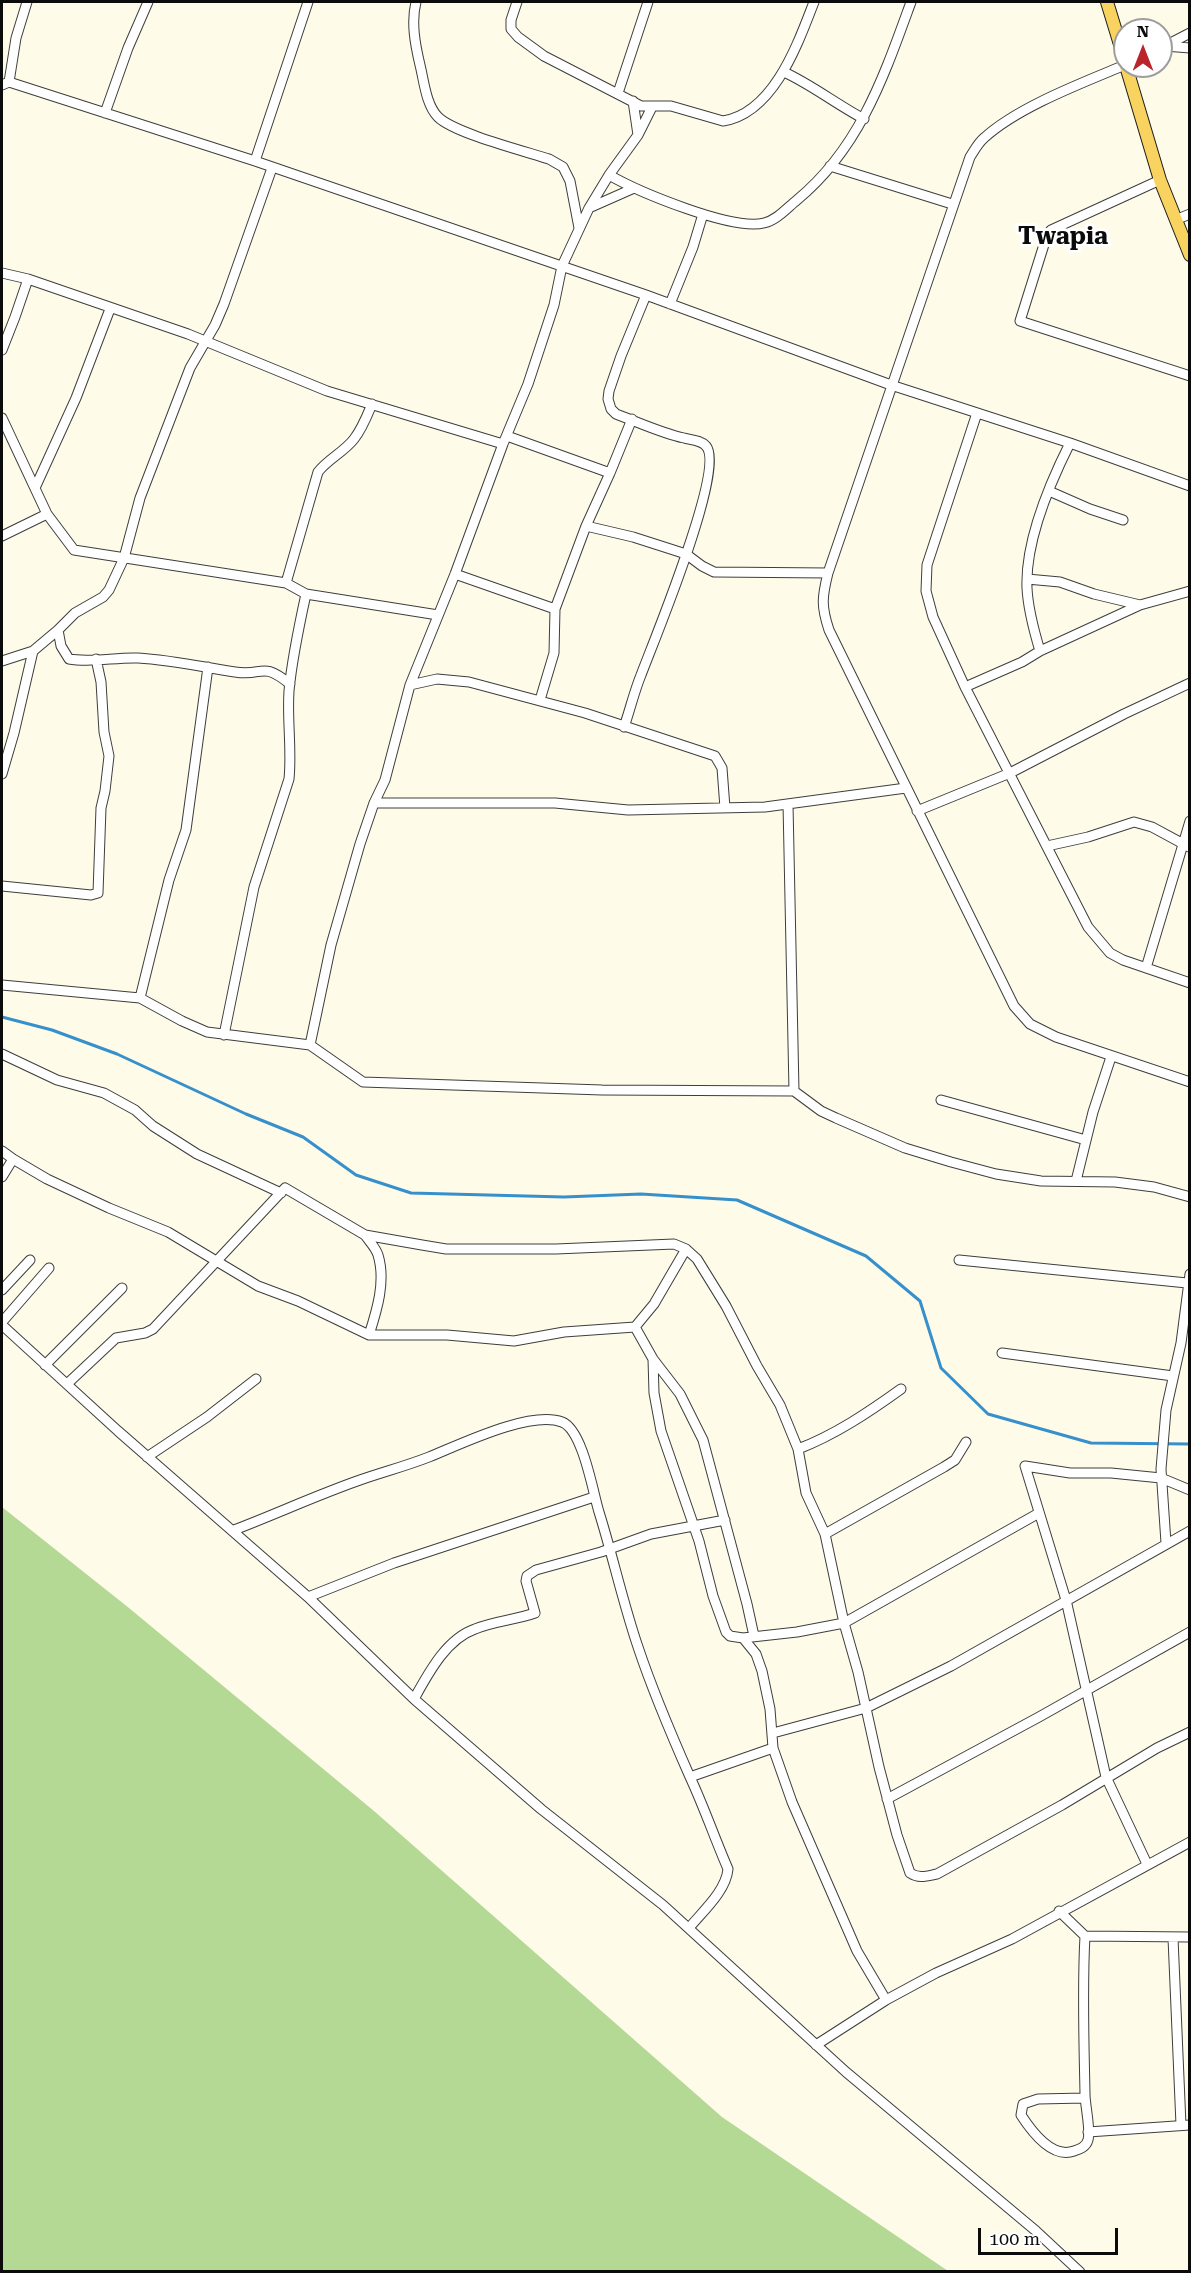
<!DOCTYPE html>
<style>
body{margin:0}
#map{position:relative;width:1191px;height:2273px;overflow:hidden;background:#fffbe9;font-family:"Roboto Serif",serif}
canvas{display:block}
.frame{position:absolute;inset:0;border:3px solid #0b0b0b;pointer-events:none}
.north{position:absolute;left:1113px;top:18px;width:60px;height:60px;box-sizing:border-box;background:#fff;border:2px solid #9d9d9d;border-radius:50%;rotate:0deg;font-size:16px;font-weight:700;line-height:24px;text-align:center;color:#0b0b0b}
.north::after{content:'';display:block;margin:auto;width:21px;height:27px;background:#ba252c;clip-path:polygon(50% 0,100% 100%,50% 72%,0 100%)}
.scale{position:absolute;left:978px;top:2228px;width:140px;height:27px;box-sizing:border-box;border:3px solid #0b0b0b;border-top:0;padding-left:8px;font-size:18px;line-height:21px;white-space:nowrap;color:#0b0b0b;-webkit-text-stroke:4px #fff;paint-order:stroke}
</style>
<div id="map">
<canvas width="1191" height="2273"></canvas>
<div class="frame"></div>
<div class="north">N</div>
<div class="scale">100 m</div>
</div>
<script>
const ctx = document.querySelector('canvas').getContext('2d');
ctx.lineJoin = 'round';
function fillPath(path, color) {
  ctx.fillStyle = color;
  ctx.fill(path, 'evenodd');
}
function stroke(path, color, width, dash) {
  ctx.strokeStyle = color;
  ctx.lineWidth = width;
  ctx.lineCap = dash ? 'butt' : 'round';
  ctx.setLineDash(dash || []);
  ctx.stroke(path);
}
function write(font, color, halo, rows, align = 'center') {
  ctx.font = font + ' "Roboto Serif",serif';
  ctx.lineWidth = 6;
  ctx.setLineDash([]);
  ctx.textBaseline = 'middle';
  ctx.strokeStyle = halo;
  ctx.fillStyle = color;
  for (const [text, x, y, turn = 0] of rows) {
    ctx.save();
    ctx.translate(x, y);
    ctx.rotate((+turn || 0) * Math.PI / 180);
    ctx.textAlign = isNaN(turn) ? turn : align;
    if (halo) ctx.strokeText(text, 0, 0);
    ctx.fillText(text, 0, 0);
    ctx.restore();
  }
}
fillPath(new Path2D(`
 M2,1507L129,1608L374,1811L722,2117L948,2271H2Z`), '#b3d994');
stroke(new Path2D(`
 M2,1017L52,1030L117,1054L246,1114L303,1137L356,1175L411,1193L564,1197L641,1194L737,1200L866,1256L920,1301L941,1368L988,1414L1091,1443L1190,1444`), '#3690cc', 3);
const minor = new Path2D(`
 M416,2C411,22 415,44 420,65C424,81 426,105 438,117C454,133 524,151 549,159L563,167L570,181L579,228
 M517,2L511,20V29L518,37L544,56L641,106H671L723,121C774,113 798,43 814,2
 M1165,46L1190,48
 M1161,48L1190,33
 M1125,65C1082,83 1018,107 984,138C978,143 974,151 970,157L828,573C822,597 821,606 829,630L1014,1006L1030,1024L1056,1037L1190,1082
 M784,72C812,85 836,104 864,119
 M9,82L16,38L27,2
 M2,85L9,82L255,161L646,295L891,385L1070,443L1190,486
 M618,93L648,2
 M633,101L638,135
 M105,113L128,48L148,2
 M255,161L308,2
 M830,166L952,204
 M609,175C639,192 732,231 764,223C777,220 787,208 797,200C860,148 884,76 911,2
 M1160,180L1051,230L1047,235L1020,321L1190,376
 M589,208L632,189
 M1175,220L1190,214
 M2,273L28,279L188,334L327,391L503,444
 M670,304L693,247L703,214
 M2,350L15,317L28,279
 M977,413L927,565L926,591L933,617L965,687L1088,927L1110,953L1123,960L1190,983
 M2,418L47,514L2,536
 M507,436L610,473L586,526L555,609L554,653L540,700
 M610,473L632,419
 M35,488L76,398L110,309
 M1049,491L1090,509L1123,520
 M47,514L74,550L286,583L306,594L438,615
 M586,526L633,537L686,554L702,566L714,572L828,573
 M455,574L555,609
 M1027,579L1060,582L1094,594L1140,605
 M286,583L318,472C328,459 344,452 354,439C362,429 367,416 372,404
 M58,630L61,646L69,659C91,663 116,657 138,658C171,660 203,667 235,672C264,677 260,660 290,684
 M1040,651C1034,631 1028,610 1027,588C1025,541 1049,485 1070,443
 M2,661L33,651L58,630L75,613L103,597L109,590L124,558L140,498L190,368L215,325L224,304L272,168
 M410,685L437,679L469,682L585,713L715,756L722,768L725,808
 M965,687L1022,662L1040,651L1140,605L1190,591
 M624,727C630,710 634,692 641,675C653,643 726,468 706,446C701,440 691,440 684,438C661,433 638,422 616,414L611,409L608,399L609,391L621,356L646,295
 M2,774L14,733L33,651
 M374,803H555L628,810L765,807L906,788
 M788,804L794,1091
 M917,811L1010,773L1124,714L1190,683
 M1047,846L1088,837L1134,822L1152,827L1189,847
 M2,886L91,895L98,893L101,808L105,791L109,756L104,732L101,682L96,659
 M1146,968L1190,821
 M2,985L140,998L182,1021L207,1032L310,1045L363,1082L602,1090L794,1091L821,1111L836,1118L905,1148L951,1162L996,1174L1041,1181L1115,1182L1154,1187L1190,1197
 M140,998L169,880L186,830L208,667
 M224,1035L254,887L289,779C292,750 287,720 289,691C292,658 299,626 306,594
 M310,1045L331,945L360,844L374,803L385,780L410,685L455,574L503,444L528,384L554,305L562,266L589,208L609,175L638,135L652,107
 M2,1054L57,1080L104,1093L135,1110L153,1126L197,1154L281,1193
 M941,1100L1086,1140
 M2,1151L13,1159L2,1177
 M13,1159L47,1179L109,1208L168,1232L258,1286L298,1301L369,1335H447L514,1341L564,1332L635,1327L654,1304L686,1249
 M1076,1181L1093,1112L1111,1057
 M365,1235C369,1241 376,1248 378,1255C386,1281 377,1310 369,1335
 M959,1260L1187,1283
 M2,1290L30,1260
 M2,1322L49,1268
 M2,1325L118,1431L308,1597L414,1699L541,1809L663,1905L846,2072L1036,2231L1080,2272
 M635,1327L653,1359L680,1394L703,1440L747,1604L754,1636
 M1002,1353L1173,1376
 M653,1359L654,1393L661,1431L699,1541L713,1596L726,1632L730,1636L743,1638L797,1632L844,1623L1039,1513
 M45,1365L122,1288
 M67,1384L116,1338L145,1333L153,1329L285,1188L365,1235L422,1245L446,1249H556L674,1244L686,1249L697,1259L726,1306L757,1366L780,1405L798,1449L806,1493L825,1534L844,1623L858,1672L879,1767L897,1835L910,1873C919,1879 927,1876 937,1874L1062,1805L1157,1748L1190,1732
 M798,1449C835,1435 869,1412 901,1389
 M147,1457L207,1417L256,1379
 M234,1530C276,1514 317,1495 360,1480C383,1472 406,1466 429,1457C459,1445 530,1410 562,1422C583,1430 593,1493 599,1512C613,1557 623,1603 638,1647C653,1692 671,1734 690,1777C704,1807 715,1839 728,1869C726,1891 703,1911 689,1928
 M825,1534L944,1467L955,1460L966,1442
 M1166,1543L1161,1469L1166,1410L1181,1343L1190,1274
 M308,1597L394,1563L594,1497
 M743,1638L756,1654L762,1671L770,1709L773,1748L792,1802L857,1951L886,2000
 M414,1699C428,1674 446,1639 475,1629C494,1621 515,1620 535,1613L526,1581L527,1576L536,1570L601,1552L651,1534L725,1520
 M773,1733L866,1708L951,1666L1190,1531
 M690,1777L773,1748
 M887,1799L1039,1717L1190,1632
 M1147,1864L1106,1777L1066,1600L1025,1466L1070,1473H1111L1161,1478L1190,1490
 M1059,1911L1085,1936L1190,1937
 M1173,1938L1181,2125
 M816,2045L886,2000L936,1973L1012,1939L1190,1842
 M1085,2098L1038,2099L1023,2104L1021,2115C1032,2132 1052,2159 1074,2151C1080,2149 1086,2147 1088,2140C1091,2130 1085,2106 1085,2094C1084,2041 1082,1989 1085,1936
 M1088,2132L1190,2125`);
const major = new Path2D(`
 M1107,2L1125,61
 M1126,66L1160,180L1190,255`);
stroke(minor, '#3e3e3e', 11);
stroke(major, '#1c1c1c', 14);
stroke(minor, '#fff', 9);
stroke(major, '#f8d360', 12);
write('bold 24px', '#0b0b0b', '#fff', [
 ["Twapia",1063,237]
]);
</script>
